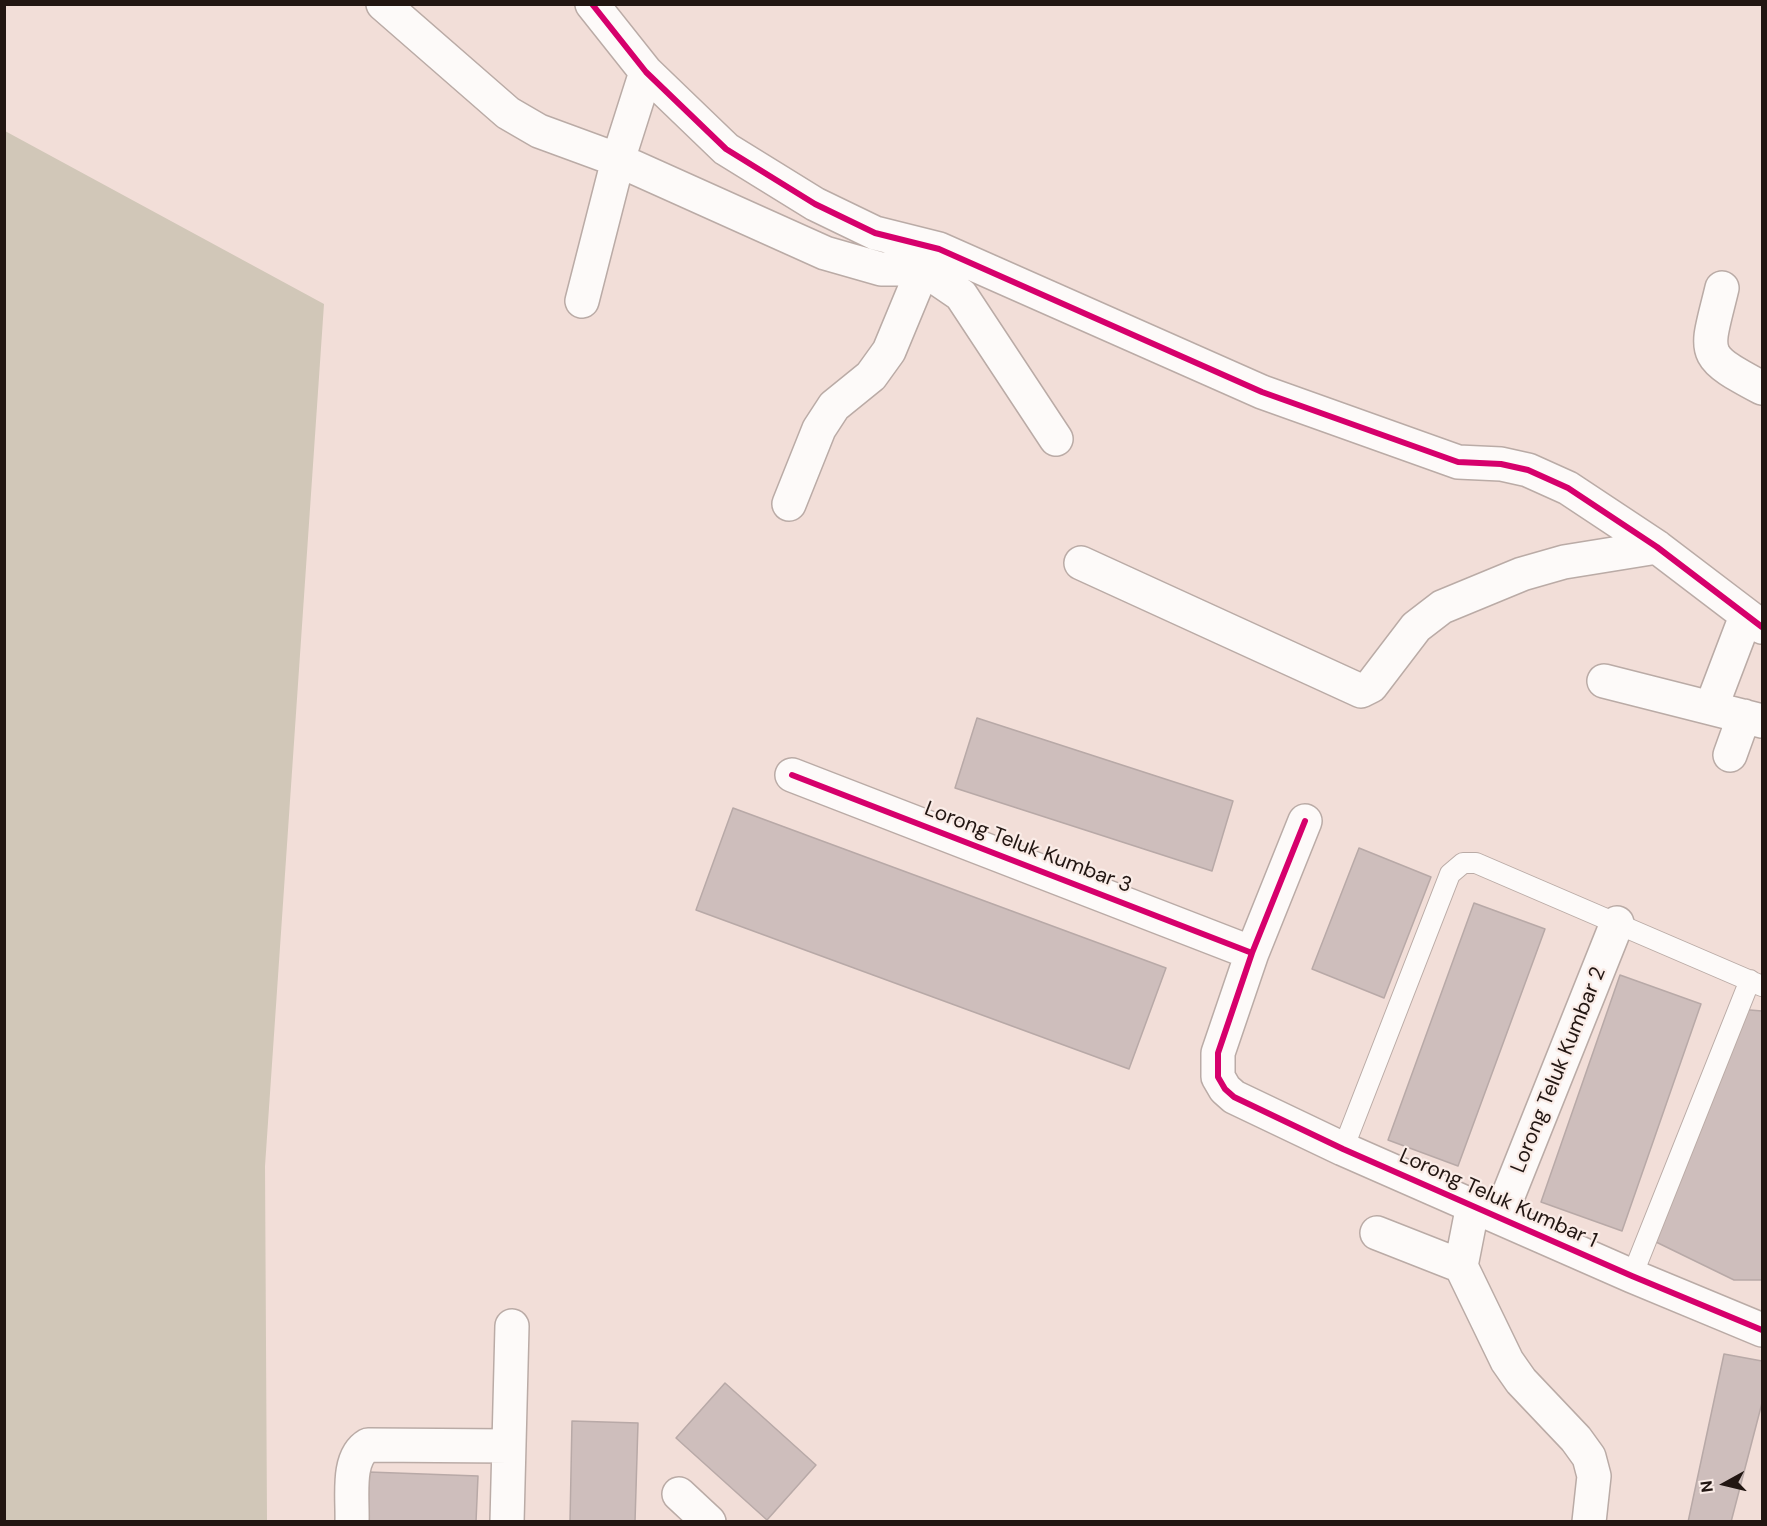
<!DOCTYPE html>
<style>
body{margin:0}
#map{position:relative;width:1767px;height:1526px;overflow:hidden;background:#f2ded8;font-family:"DM Sans",sans-serif}
canvas{display:block}
.frame{position:absolute;inset:0;border:6px solid #221612;pointer-events:none}
.north{position:absolute;left:1695px;top:1454px;width:60px;height:60px;-webkit-text-stroke:4px #faece7;paint-order:stroke;rotate:262deg;font-size:16px;font-weight:700;line-height:24px;text-align:center;color:#221612}
.north::after{content:'';display:block;margin:auto;width:21px;height:27px;background:#221612;clip-path:polygon(50% 0,100% 100%,50% 72%,0 100%)}
</style>
<div id="map">
<canvas width="1767" height="1526"></canvas>
<div class="frame"></div>
<div class="north">N</div>
</div>
<script>
const ctx = document.querySelector('canvas').getContext('2d');
ctx.lineJoin = 'round';
function fillPath(path, color) {
  ctx.fillStyle = color;
  ctx.fill(path, 'evenodd');
}
function stroke(path, color, width, dash) {
  ctx.strokeStyle = color;
  ctx.lineWidth = width;
  ctx.lineCap = dash ? 'butt' : 'round';
  ctx.setLineDash(dash || []);
  ctx.stroke(path);
}
function write(font, color, halo, rows, align = 'center') {
  ctx.font = font + ' "DM Sans",sans-serif';
  ctx.lineWidth = 4.5;
  ctx.setLineDash([]);
  ctx.textBaseline = 'middle';
  ctx.strokeStyle = halo;
  ctx.fillStyle = color;
  for (const [text, x, y, turn = 0] of rows) {
    ctx.save();
    ctx.translate(x, y);
    ctx.rotate((+turn || 0) * Math.PI / 180);
    ctx.textAlign = isNaN(turn) ? turn : align;
    if (halo) ctx.strokeText(text, 0, 0);
    ctx.fillText(text, 0, 0);
    ctx.restore();
  }
}
fillPath(new Path2D(`
 M5,131L324,304L265,1166L267,1521H5Z`), '#d1c7b8');
const building = new Path2D(`
 M977,718L1233,801L1212,871L955,788Z
 M733,808L1166,968L1129,1069L696,910Z
 M1359,848L1431,877L1384,998L1312,969Z
 M1474,903L1545,929L1458,1166L1388,1140Z
 M1620,975L1701,1004L1622,1231L1541,1202Z
 M1738,1009L1762,1011V1280H1734L1656,1242Z
 M1724,1354L1762,1361V1403L1731,1522H1688Z
 M725,1383L816,1465L767,1520L676,1438Z
 M572,1421L638,1423L635,1522H570Z
 M369,1472L478,1476L476,1522H368Z`);
fillPath(building, '#cebebc');
stroke(building, '#b8a9a7', 1.5);
const service = new Path2D(`
 M1343,1149L1450,874L1463,863H1476L1762,986
 M1632,1276L1750,980`);
const minor = new Path2D(`
 M383,4L508,113L539,131L618,160L825,253L881,269H923L961,295L1056,439
 M592,4L646,72L726,149L815,204L875,233L939,249L1262,392L1458,462L1501,464L1528,470L1568,488L1657,547L1762,627
 M1722,288C1706,355 1698,354 1762,388
 M582,301L618,160L646,72
 M789,504L819,429L834,406L871,376L889,351L923,269L936,254
 M1081,563L1361,691L1371,686L1416,627L1442,607L1522,574L1564,562L1657,547
 M1604,681L1762,721
 M1711,708L1746,616
 M1730,755L1744,716
 M792,775L1252,953
 M1305,821L1252,953L1218,1053V1077L1225,1089L1234,1097L1343,1149L1632,1276L1762,1330
 M1473,1205L1461,1266L1507,1361L1521,1381L1576,1439L1589,1457L1594,1476L1589,1522
 M1500,1216L1617,923
 M1377,1233L1461,1266
 M679,1494L709,1522
 M352,1522C353,1498 346,1458 368,1445L509,1446
 M507,1522L512,1326`);
stroke(service, '#baaba6', 22);
stroke(minor, '#baaba6', 36);
stroke(service, '#fdfaf9', 20);
stroke(minor, '#fdfaf9', 33);
stroke(new Path2D(`
 M592,4L646,72L726,149L815,204L875,233L939,249L1262,392L1458,462L1501,464L1528,470L1568,488L1657,547L1762,627
 M792,775L1252,953
 M1305,821L1252,953L1218,1053V1077L1225,1089L1234,1097L1343,1149L1632,1276L1762,1330`), '#d6006c', 6);
write('21px', '#221612', '#faece7', [
 ["Lorong Teluk Kumbar 3",1028,848,21],
 ["Lorong Teluk Kumbar 2",1559,1070,-68],
 ["Lorong Teluk Kumbar 1",1498,1199,24]
]);
</script>
